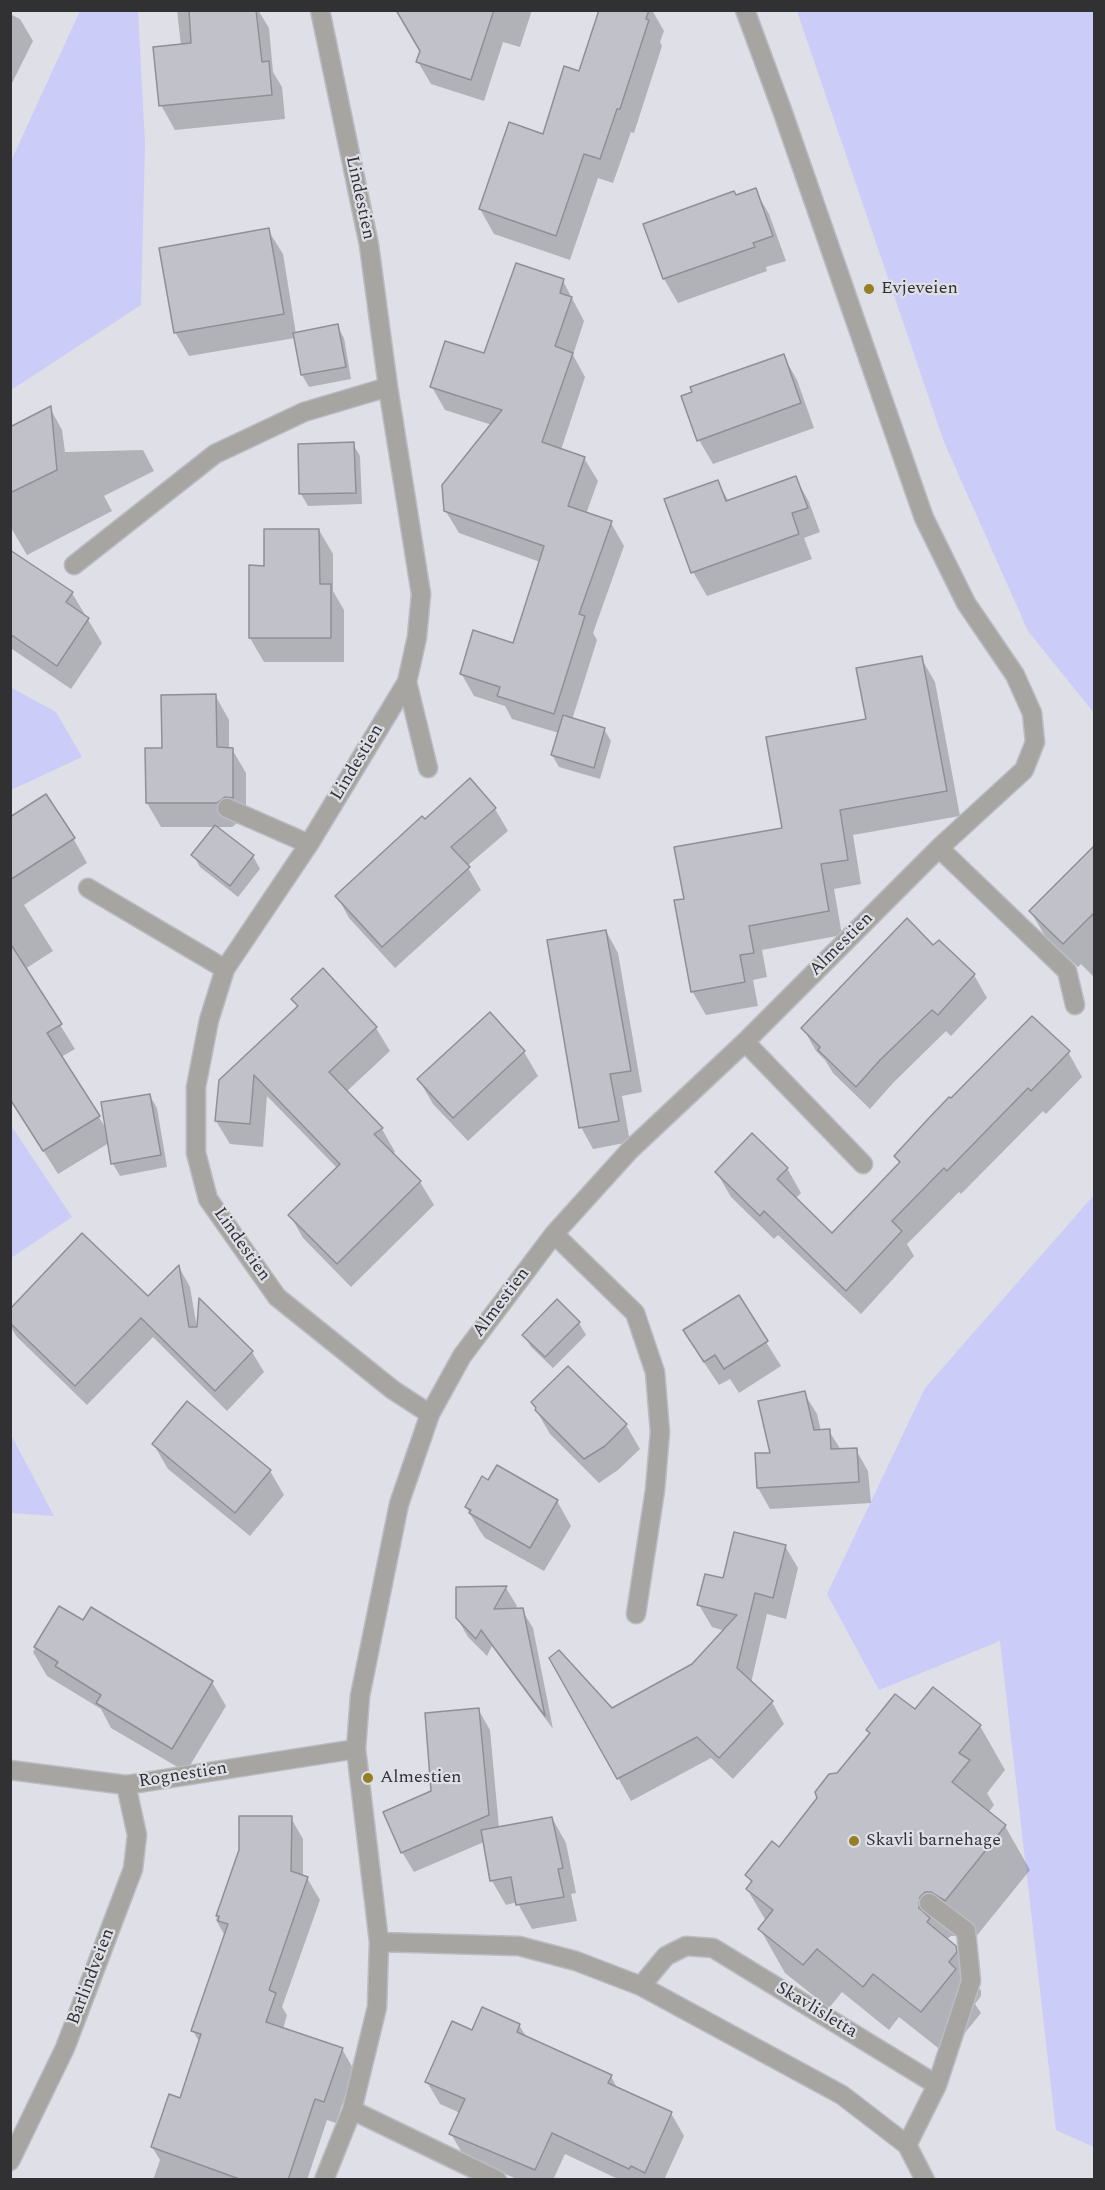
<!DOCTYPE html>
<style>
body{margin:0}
#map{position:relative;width:1105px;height:2190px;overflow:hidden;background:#dedfe7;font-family:Spectral,serif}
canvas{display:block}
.frame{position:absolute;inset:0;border:12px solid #313134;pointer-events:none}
</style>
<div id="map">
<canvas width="1105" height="2190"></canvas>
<div class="frame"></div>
</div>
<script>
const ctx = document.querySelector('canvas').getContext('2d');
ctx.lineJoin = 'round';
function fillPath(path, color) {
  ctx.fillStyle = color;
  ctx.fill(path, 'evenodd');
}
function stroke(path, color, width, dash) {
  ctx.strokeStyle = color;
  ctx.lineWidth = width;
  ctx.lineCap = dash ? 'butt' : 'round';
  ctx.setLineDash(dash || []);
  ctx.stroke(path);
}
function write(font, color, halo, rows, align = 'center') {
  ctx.font = font + ' Spectral,serif';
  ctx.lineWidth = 4.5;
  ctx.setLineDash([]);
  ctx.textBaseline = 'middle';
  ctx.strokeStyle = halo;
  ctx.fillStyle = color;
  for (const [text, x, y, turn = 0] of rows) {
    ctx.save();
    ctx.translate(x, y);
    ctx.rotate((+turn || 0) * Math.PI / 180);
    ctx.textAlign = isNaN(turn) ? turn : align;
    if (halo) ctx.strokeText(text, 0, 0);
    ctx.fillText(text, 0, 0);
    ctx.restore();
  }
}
fillPath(new Path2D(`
 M80,11H138L145,144L141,305L11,390V161Z
 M797,11H1094V713L1028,631L944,442Z
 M10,687L56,712L82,757L11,790Z
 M10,1124L72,1217L11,1258H10Z
 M1094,1195V2147L1056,2130L1000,1641L879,1690L827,1594L925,1388Z
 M10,1435H11L54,1516L11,1513Z`), '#cbccf7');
fillPath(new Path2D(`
 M177,10H258L269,28L273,72L282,87L285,119L175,130L161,105L181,46Z
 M397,10H532L520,47L503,42L484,101L431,84L418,62L421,52Z
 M600,10H652L664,31L660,42L662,46L634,133L631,132L613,183L598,178L570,260L494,234L480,209L543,136L579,73Z
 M10,14L20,19L33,41L10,87Z
 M755,190L769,214L786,261L766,267L767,271L678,303L664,279L736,197Z
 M268,230L283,254L296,334L337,326L344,338L351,379L309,387L302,375L295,338L189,356L175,332Z
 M563,281L584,321L573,355L585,377L561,450L584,458L598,481L586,514L611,523L624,546L593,633L597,640L572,720L604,729L611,741L600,779L559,767L552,755L559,733L512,719L505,706L474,696L461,673L514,645L540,562L459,533L445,510L492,425L445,410L432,387L485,355Z
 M783,355L797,380L814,428L713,464L699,440Z
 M50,408L62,430L65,452L143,450L154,471L104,496L112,511L27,555L10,526V429Z
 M353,444L360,456L362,504L308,506L301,494Z
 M795,477L809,502L820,532L804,538L812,559L707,596L693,572L718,482L729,502Z
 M319,530L333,554V591L344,610V662H264L250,638L266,567Z
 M10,552L72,593L102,643L71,689L12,649L10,652Z
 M921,658L935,682L960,816L853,835L861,884L834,889L842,935L762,950L767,977L753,980L758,1006L706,1015L692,991L686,900L784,829L868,720Z
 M215,695L229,720V749H232L246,773V822L240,821L232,827H161L147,803L163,750Z
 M495,809L508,831L467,866L481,890L395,968L349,918L337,896L425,821Z
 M10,819L73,838L87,863L24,905L53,951L25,969L75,1049L61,1057L107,1130L150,1096L157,1108L167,1167L120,1176L113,1164L109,1143L58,1174L10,1098Z
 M216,827L253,856L260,869L238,897L200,867L193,855Z
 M1094,869V977L1081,964L1078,967L1045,936L1031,912Z
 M606,931L618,953L642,1092L622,1096L630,1142L593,1149L581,1127Z
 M939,942L974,975L987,998L951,1036L946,1031L893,1083L870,1109L833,1073L825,1060L816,1051L803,1028L934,948Z
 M293,999L376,1028L390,1051L346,1092L382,1129L395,1152L392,1154L420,1182L434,1205L351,1287L303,1238L290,1215L338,1169L267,1096L263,1147L230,1144L216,1121L298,1008Z
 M524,1052L538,1076L468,1141L433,1104L419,1080Z
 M1068,1052L1082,1077L1046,1114L1043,1111L961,1194L959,1192L907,1244L914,1256L861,1314L778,1235L774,1239L731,1197L717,1173L787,1168L801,1193L795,1199L832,1235L900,1164L895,1156Z
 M179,1267L190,1287L197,1328L252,1352L264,1372L227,1411L153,1337L87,1405L17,1337L10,1326V1311L148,1298Z
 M738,1297L781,1366L739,1393L730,1379L719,1385L699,1355Z
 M557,1302L579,1323L586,1335L553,1368L531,1347L524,1335Z
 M804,1393L817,1414L821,1431H829L841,1450H856L868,1471L871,1503L770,1509L758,1488L772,1454Z
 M536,1410L626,1425L640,1449L618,1470L599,1483L550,1434Z
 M154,1445L270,1471L284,1495L250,1536L168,1469Z
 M489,1482L557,1501L571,1526L544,1571L485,1538L480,1531L466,1507Z
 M785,1546L798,1568L786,1619L767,1614L751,1683L772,1702L784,1724L733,1779L711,1758L631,1801L551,1658L612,1709L693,1666L725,1631L712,1627L699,1605L724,1580Z
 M457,1588H506L517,1606L514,1610H522L533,1628L553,1729L492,1646L487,1656L468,1637L457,1618Z
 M59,1608L84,1622L212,1682L226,1706L186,1772L111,1728L101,1709L47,1676L33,1652Z
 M933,1689L980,1726L1005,1770L987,1793L994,1805L988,1813L1005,1826L1030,1870L970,1944L957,1936H951L946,1940L955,1947L981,1991V1996L975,2004L981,2013L947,2055L899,2017L889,2030L842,1992L829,2008L785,1973L760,1929L766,1921L747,1889L752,1884L747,1875L779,1849L838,1775L915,1711Z
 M478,1709L490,1730L499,1828L552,1818L566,1843L576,1893L571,1894L577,1921L532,1929L517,1902L506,1905L492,1881L484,1842L414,1872L402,1852Z
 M291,1818L303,1839V1877L307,1878L320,1900L282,2007L287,2015L283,2029L342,2049L354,2070L336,2123L327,2120L307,2180H153L160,2160L152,2147L181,2100L200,2043L193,2031L225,1936L216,1920L240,1851Z
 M519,2025L527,2038L611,2076L618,2090L671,2113L684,2136L664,2180H620L565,2154L553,2180H519L464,2156L451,2134L460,2113L440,2104L427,2082L473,2032Z`), '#0003');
const building = new Path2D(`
 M189,10H256L262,62L269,61L272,95L159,106L153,47L191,43Z
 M396,10H494L471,80L416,62L420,51Z
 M599,10H649L646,19L649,20L620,109H617L600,159L584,154L556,236L479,209L509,122L543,134L564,66L579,71Z
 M756,188L773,236L753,243L755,247L663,279L643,224L734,191L736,195Z
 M269,228L284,314L174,333L159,248Z
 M516,263L564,279L560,293L572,297L555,346L573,353L542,442L585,457L568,506L612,521L579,614L585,616L554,714L497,696L500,687L460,674L473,630L513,643L544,546L444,511L442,485L502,410L430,387L445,341L484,353Z
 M338,324L346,367L301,375L293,333Z
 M784,354L801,403L697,441L681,396L692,392L690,387Z
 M51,406L57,470L10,493V427Z
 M354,442L356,493L299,494L298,444Z
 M796,476L808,508L792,513L799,534L691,573L664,499L718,480L726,501Z
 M264,529H319L320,584H331V638H249V565L264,566Z
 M10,550L73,592L66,602L89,618L57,666L10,634Z
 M922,656L947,791L840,810L848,860L821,864L829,911L749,926L754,953L740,955L745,982L691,992L674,900L684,899L674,847L782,828L766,737L866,719L856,668Z
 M216,694L217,747L233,748V798L225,797L217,803H146L145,748H162L161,695Z
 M563,715L605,728L594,768L551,755Z
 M470,778L496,808L451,847L470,867L382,947L335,896L422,816L425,819Z
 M46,794L75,838L10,880V817Z
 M215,825L254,855L230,886L191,855Z
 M1095,845V912L1063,944L1029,911Z
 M907,918L933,945L939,940L975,974L938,1015L932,1010L880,1060L856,1087L818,1050L820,1047L801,1028Z
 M606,930L631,1071L610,1074L619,1121L579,1128L547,940Z
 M10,943L62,1024L47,1033L100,1116L43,1151L10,1099Z
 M323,968L377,1027L329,1072L383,1128L374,1134L421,1181L337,1264L288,1215L340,1164L254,1075L250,1124L215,1121L219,1080L298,1006L291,999Z
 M490,1012L525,1051L453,1118L417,1079Z
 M1032,1016L1070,1051L1031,1091L1028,1088L947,1171L944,1168L892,1221L902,1231L846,1291L764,1211L760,1216L715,1172L752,1133L788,1168L777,1179L832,1233L900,1162L894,1156L928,1119L949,1097L951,1098Z
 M150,1094L161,1155L111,1164L101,1102Z
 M82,1233L148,1296L179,1265L189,1327H197L199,1298L253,1351L215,1391L141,1318L75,1386L10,1323V1309Z
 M739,1295L768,1341L724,1369L715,1355L704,1362L683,1330Z
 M557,1299L580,1322L545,1357L522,1335Z
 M568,1366L627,1424L605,1446L584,1459L535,1410L536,1408L531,1402Z
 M805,1391L814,1430L830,1429L831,1449L857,1448L859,1482L757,1488L755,1453H770L758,1401Z
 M187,1401L271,1470L235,1513L152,1444Z
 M497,1465L558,1500L530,1548L469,1513L471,1510L465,1507L482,1476L488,1480Z
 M734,1532L786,1545L773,1598L755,1593L737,1668L773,1701L719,1758L697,1737L617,1779L549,1658L559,1650L612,1708L692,1664L737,1615L697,1605L705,1574L723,1578Z
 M507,1586L494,1609L523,1608L545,1716L481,1630L476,1639L456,1618V1587Z
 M59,1606L83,1620L91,1607L213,1681L172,1749L96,1703L101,1695L55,1666L58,1662L34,1647Z
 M933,1687L981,1725L959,1753L970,1760L952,1782L1006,1825L945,1901L931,1892H925L920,1897L919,1908L930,1918L927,1922L956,1946L957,1952L949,1962L956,1969L921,2012L873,1974L863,1987L817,1949L803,1965L758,1929L773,1910L746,1889L752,1881L745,1875L772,1841L779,1847L817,1798L815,1792L829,1774L837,1773L870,1733L866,1730L895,1694L915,1709Z
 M479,1708L489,1815L401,1853L383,1812L431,1791L425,1713Z
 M239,1816H292L291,1871L308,1877L269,1990L276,1993L266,2022L343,2048L324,2102L315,2099L288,2180H242L151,2147L169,2094L180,2098L201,2034L191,2031L228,1924L218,1921L219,1916H216L239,1850Z
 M552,1817L563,1868L558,1869L564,1897L516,1905L511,1877L490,1881L481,1830Z
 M482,2007L520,2024L517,2032L612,2075L608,2083L672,2112L645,2173L631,2166L629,2169L552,2133L535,2170L449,2134L465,2099L425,2082L452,2021L472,2030Z`);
fillPath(building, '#c1c1c9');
stroke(building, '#8f9097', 1.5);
const minor = new Path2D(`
 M320,10L369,245L388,387L421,594L417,637L407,682L309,844L225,969L209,1020L196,1087V1153L208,1199L277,1297L393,1390L430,1414
 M74,565L215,454L304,412L388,387
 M407,682L428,768
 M227,808L309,844
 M939,848L1067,971L1075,1005
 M88,888L225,969
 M745,1042L863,1164
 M554,1234L635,1313L655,1372L660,1432L655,1490L636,1614
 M10,1770L126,1785L356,1749
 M929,1903L966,1931L971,1981L937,2085
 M379,1942L519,1946L576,1961L641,1986L842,2095L907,2145L925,2180
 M641,1986L666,1956L686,1946L713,1948L937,2085L907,2145
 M352,2110L497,2180
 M10,2161L65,2048L133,1869L137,1835L126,1785
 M324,2180L352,2110L377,2007L379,1942L356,1749L360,1696L399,1504L430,1414L462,1356L554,1234L630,1150L745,1042L939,848L1024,770L1035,742L1032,713L1015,675L966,603L924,518L782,110L745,10`);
stroke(minor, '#bbbcc3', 21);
stroke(minor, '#a6a5a1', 18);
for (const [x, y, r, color] of [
 [869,289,6,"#947e26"],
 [368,1778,6,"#947e26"],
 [854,1841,6,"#947e26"]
]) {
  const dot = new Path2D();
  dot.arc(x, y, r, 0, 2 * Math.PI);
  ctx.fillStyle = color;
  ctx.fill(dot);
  stroke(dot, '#dedfe7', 2);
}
write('18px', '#313134', '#dedfe7', [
 ["Lindestien",359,198,78],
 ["Lindestien",358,763,-59],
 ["Almestien",842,945,-45],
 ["Lindestien",241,1245,55],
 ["Almestien",502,1303,-53],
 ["Rognestien",183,1776,-9],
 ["Barlindveien",92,1977,-69],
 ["Skavlisletta",816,2011,31]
]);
write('18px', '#313134', '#dedfe7', [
 ["Evjeveien",881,289],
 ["Almestien",380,1778],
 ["Skavli barnehage",866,1841]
], 'left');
</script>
